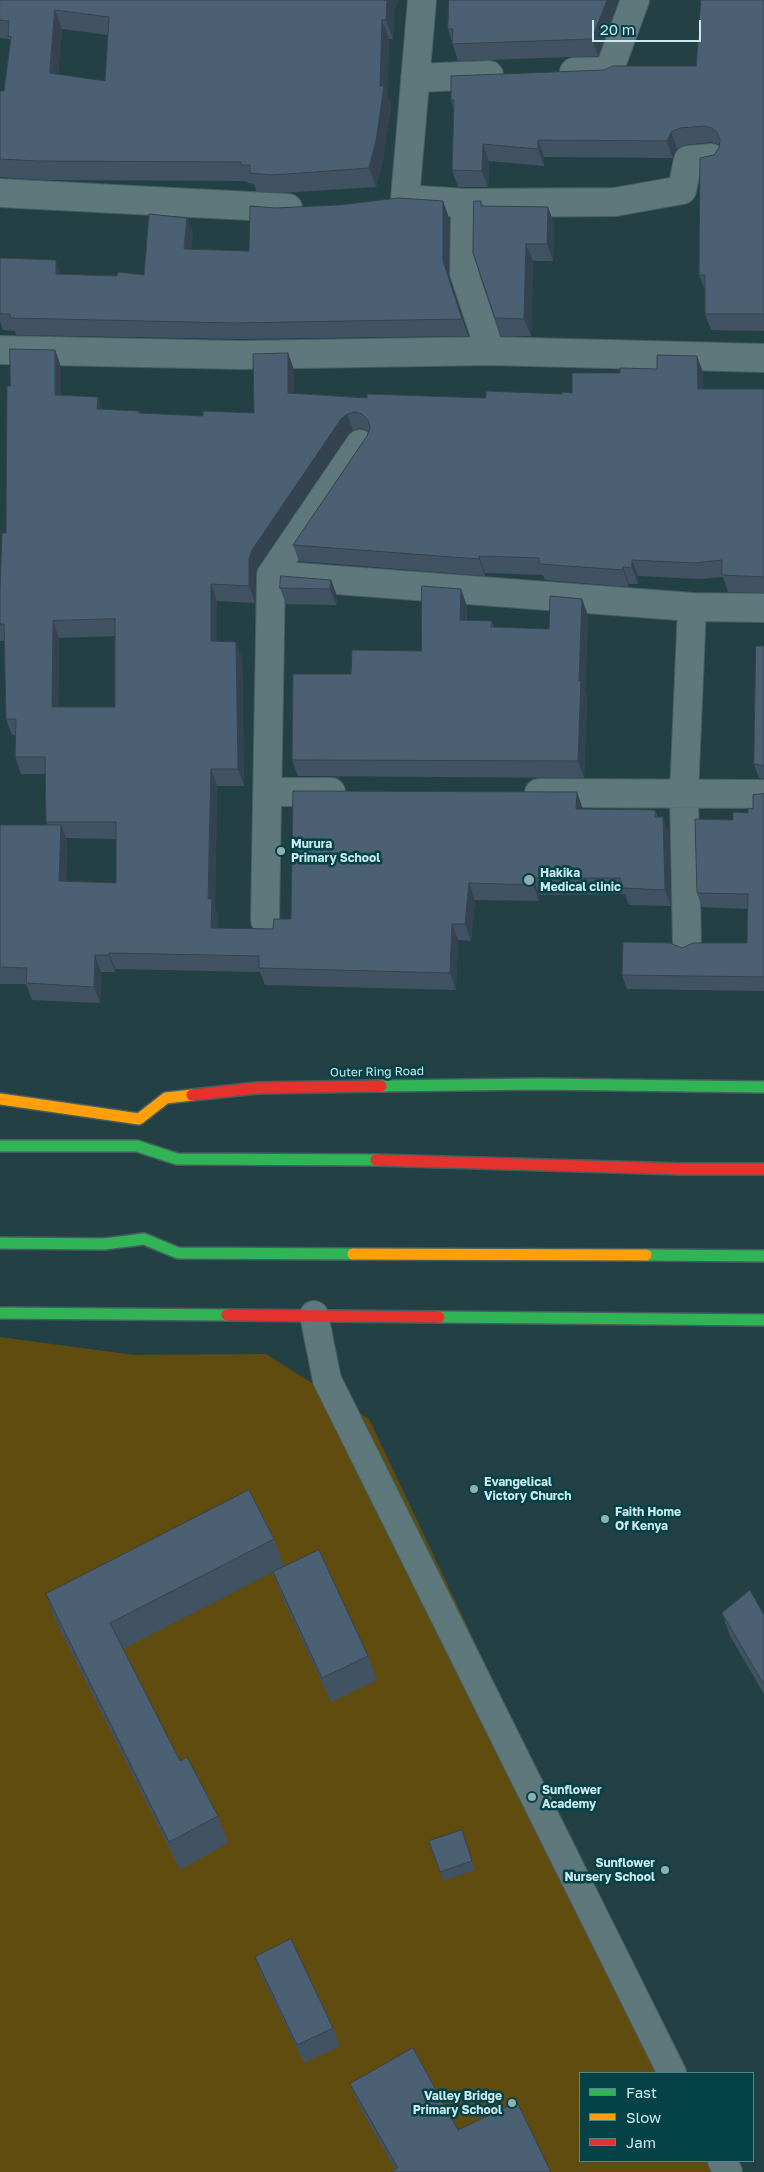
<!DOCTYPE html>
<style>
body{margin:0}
#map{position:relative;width:764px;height:2172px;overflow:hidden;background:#234144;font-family:"Golos Text",sans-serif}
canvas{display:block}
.legend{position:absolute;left:579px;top:2072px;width:175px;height:90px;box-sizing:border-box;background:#054248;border:1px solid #53858a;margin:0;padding:6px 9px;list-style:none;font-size:15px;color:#c9eaee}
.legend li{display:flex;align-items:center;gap:10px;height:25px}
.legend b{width:25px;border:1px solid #53858a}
.scale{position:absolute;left:592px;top:20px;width:109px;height:22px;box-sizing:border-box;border:2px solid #c9eaee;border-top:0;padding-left:6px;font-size:15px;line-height:18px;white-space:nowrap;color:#c9eaee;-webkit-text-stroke:4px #054248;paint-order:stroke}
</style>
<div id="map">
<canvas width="764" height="2172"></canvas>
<ul class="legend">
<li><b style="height:6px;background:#30b455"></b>Fast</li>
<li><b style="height:6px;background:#ff9f0a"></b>Slow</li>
<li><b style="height:6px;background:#e5322d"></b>Jam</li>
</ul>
<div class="scale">20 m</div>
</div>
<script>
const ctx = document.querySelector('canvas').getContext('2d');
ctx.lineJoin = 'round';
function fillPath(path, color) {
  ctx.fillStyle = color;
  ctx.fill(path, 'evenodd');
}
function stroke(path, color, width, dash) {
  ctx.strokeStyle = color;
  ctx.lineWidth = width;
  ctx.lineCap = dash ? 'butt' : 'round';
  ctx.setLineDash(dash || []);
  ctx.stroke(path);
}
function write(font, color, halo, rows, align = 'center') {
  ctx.font = font + ' "Golos Text",sans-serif';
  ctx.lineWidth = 5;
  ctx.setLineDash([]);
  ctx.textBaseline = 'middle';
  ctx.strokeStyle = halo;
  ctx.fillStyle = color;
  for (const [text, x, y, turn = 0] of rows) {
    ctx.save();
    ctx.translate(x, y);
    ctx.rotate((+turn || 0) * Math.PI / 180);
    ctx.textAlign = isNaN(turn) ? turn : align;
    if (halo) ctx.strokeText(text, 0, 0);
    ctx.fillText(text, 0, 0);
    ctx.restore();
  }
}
fillPath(new Path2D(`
 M0,1337L134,1355L266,1354L369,1419L679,2073H580V2161H720L726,2172H0Z`), '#604c0e');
const street = new Path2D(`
 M422,0L405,199L465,203L464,273L490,351
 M574,72L609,71L635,0
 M415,78L489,75
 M0,193L288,208
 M465,203L615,202L682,190L688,160L711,158
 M0,350L240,355L490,351L764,358
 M271,575L692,607L764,608
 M268,792H331
 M539,793L764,794
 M265,920L271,575L360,444
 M687,947L684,794L692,607
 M314,1315L327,1380L672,2073
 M722,2161L728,2172`);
const fast = new Path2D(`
 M381,1086L540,1084L764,1087
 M0,1146H137L177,1159L376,1160
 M0,1243L104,1244L144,1239L178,1253L353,1254
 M646,1255L764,1256
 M0,1313L227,1315
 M439,1317L764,1320`);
const slow = new Path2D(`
 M0,1099L139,1119L166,1098L192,1095
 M353,1254L646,1255`);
const jam = new Path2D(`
 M192,1095L257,1088L381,1086
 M376,1160L682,1169H764
 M227,1315L439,1317`);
stroke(street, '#465e61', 30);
stroke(fast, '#465e61', 14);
stroke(slow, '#465e61', 14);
stroke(jam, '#465e61', 14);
stroke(street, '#5f787b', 28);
stroke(fast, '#30b455', 11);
stroke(slow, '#ff9f0a', 11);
stroke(jam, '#e5322d', 11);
fillPath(new Path2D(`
 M0,0L394,9L393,39H389L387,94L391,105L383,160L376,187L280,193L257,192L254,184L248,183L247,181L44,180L0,177V91H4L10,43L9,39L0,38ZM62,29L108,35L105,81L58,75Z
 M619,0L598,56L458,61L448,29Z
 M764,0V331L711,330L705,314V290L699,275L714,155L719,148L720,145L718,144L710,142L686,145L677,149L673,158L544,157V166L489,161L488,187H458L452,170L454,109L451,100L604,70L696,66Z
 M443,201L449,218V278L468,336L240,339L16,335L15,331L3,330L0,321V258L61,274L117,276L144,275L187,218L193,235L191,249L249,251L275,208Z
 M481,201L483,206L548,207L554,224L553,261H533L531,336H501L495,318Z
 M55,350L61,367V395L98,397L103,410L139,411L140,413L203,416L254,413L288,353L294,370V393L367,398H486L562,394L572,393L620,373L703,372V389H764V593L728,592L723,577L700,579L638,576V584H629V587L545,580L543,575L485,573V576L299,561L293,545L367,436L369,431L361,428L353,430L347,435L258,566L255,575V603L217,601V641L236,642L242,658L244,786H217L215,907L218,916L217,928L273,929L291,919L583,809L655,810L658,817L669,833L671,906L629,905L625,894L539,895V901L475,900L471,941L458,940L456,990L265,985L260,972L115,969V972H101L100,1003L32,1000L26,984H0V825H47L46,822L45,774H21L15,757L16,735H12L6,719L4,641H0V589L6,533L10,386ZM115,636V707H58L59,638ZM66,838L116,839V883L66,881L67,841Z
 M331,580L337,596L336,605L286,604L280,588Z
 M467,606V620L492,621L494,627L549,629L588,615L585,691L587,697L584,778L298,776L292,760L351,674L421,651Z
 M764,646V779L759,778L754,764Z
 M764,794V991L627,989L622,975L682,948L747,943V909L702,907L697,893L733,820L748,813L753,809Z
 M274,1539L284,1566L368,1656L377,1680L331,1702L282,1597L273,1572L123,1649L180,1761L218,1816L228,1843L180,1870L56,1622L46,1594Z
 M722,1613L764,1615V1694L730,1636Z
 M462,1830L475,1870L443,1881L440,1872Z
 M255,1957L333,2028L340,2046L304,2063L261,1974Z
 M350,2084L458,2130L395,2169L357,2102Z`), '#415363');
fillPath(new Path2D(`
 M387,0H399L394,9L393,39L386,20Z
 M607,0H619L598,56L592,39Z
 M55,10L62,29L57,92L50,73Z
 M382,20L389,39L387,94L391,105L383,160L376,187L369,168L380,86Z
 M671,132L677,149L673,158L667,141Z
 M538,140L544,157V166L538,149Z
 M483,144L489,161L488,187L482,171Z
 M443,201L449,218V278L468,336L443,261Z
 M548,207L554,224L553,261L547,244Z
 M187,218L193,235L190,266L184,249Z
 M526,244L533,261L531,336L524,319Z
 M56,260L62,277L56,274Z
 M55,350L61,367V412L55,395Z
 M288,353L294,370V410L288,393Z
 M697,356L703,372L704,405L698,389Z
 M98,397L104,413L97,409Z
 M347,414L353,430L347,435L258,566L255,575V603L249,586V558L252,550L341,419Z
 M479,556L485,573V576L479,559Z
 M632,560L638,576V584L632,568Z
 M623,567L629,584V587L623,570Z
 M331,580L337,596L336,605L330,589Z
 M211,584L217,601V657L211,641Z
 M461,589L467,606L466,636L460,620Z
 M582,599L588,615L585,691L587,697L584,778L578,761L579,681Z
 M53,621L59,638L58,723L52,707Z
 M236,642L242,658L244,786L238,769Z
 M211,769L217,786L215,907L218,916L217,945L211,928L208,899Z
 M577,792L583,809H576Z
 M663,817L669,833L671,906L665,890Z
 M61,825L67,841L65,898L59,881Z
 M533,878L539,895V901L533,885Z
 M469,883L475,900L471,941L465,924Z
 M452,924L458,940L456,990L450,973Z
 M109,953L115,969V972L109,955Z
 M95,955L101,972L100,1003L94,987Z`), '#354350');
const building = new Path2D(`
 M0,0H387L386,20H382L380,86H384L376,141L369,168L273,175L250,173V165H241V162L38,161L0,159V91H4L11,37L8,36L9,21L0,20ZM55,10L109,17L105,81L50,73Z
 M449,0H607L592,39L452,44L453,29H448Z
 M701,0H764V314H705V275H699L700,158L714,155L719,148L720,140L717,132L712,128L704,126L680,128L671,132L667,141L538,140V149L483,144L482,171L452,170L454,100H451V76L604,70L613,66H696Z
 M399,198L443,201V261L462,319L234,323L10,318V314H0V258L56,260V274L117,276L118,272L144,275L149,214L187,218L184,249L249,251L250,206L275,208L338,205Z
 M474,201H481V206L548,207L547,244H526L524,319L495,318L473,253Z
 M10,349L55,350V395L98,397L97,409L139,411V413L203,416V411L254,413L253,354L288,353V393L367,398V394L486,398V391L562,394V392L572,393V373H620V368L657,369V355L697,356L698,389H764V577L722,575V560L694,563L632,560V568L623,567V570L539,564V558L479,556V559L293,545L367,436L370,428L368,420L362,414L355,412L347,414L341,419L252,550L249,558V586L211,584V641L236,642L238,769H211L208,899H212L211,928L273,929L274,919H291L293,791L577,792L576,809L655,810V817H663L665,890L623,888L620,878H533V885L469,883L465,924H452L450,973L259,968V956L109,953V955H95L94,987L26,983L27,968L0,967V825H61L59,881L116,883V822H46L45,757H15L16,719H6L4,624H0V589L2,533H6L7,386H10ZM115,619V707H52L53,621Z
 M281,576L331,580L330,589L280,588Z
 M422,586L461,589L460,620L492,621L491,627L549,629L550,596L582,599L579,681H581L578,761L292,760L293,674H351L352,650L421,651Z
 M756,646H764V766L754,764Z
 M764,794V977L622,975L623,942L670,943L682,948L693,943H747L748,894L697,893L695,819L733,820V812L748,813V808L753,809V795Z
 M249,1490L274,1539L110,1623L180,1761L187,1757L218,1816L169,1842L46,1594Z
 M319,1550L368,1656L322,1678L273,1572Z
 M750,1590L764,1615V1685L722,1613Z
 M462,1830L472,1861L440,1872L429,1841Z
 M291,1939L333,2028L297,2045L255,1957Z
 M413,2048L458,2130L517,2102L551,2172H390L398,2168L350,2084Z`);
fillPath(building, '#4c6073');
stroke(building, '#354350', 1);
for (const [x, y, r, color] of [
 [281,851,5,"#8fafb2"],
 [529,880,6,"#8fafb2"],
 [474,1489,5,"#8fafb2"],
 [605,1519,5,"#8fafb2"],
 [532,1797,5,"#8fafb2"],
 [665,1870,5,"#8fafb2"],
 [512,2103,5,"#8fafb2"]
]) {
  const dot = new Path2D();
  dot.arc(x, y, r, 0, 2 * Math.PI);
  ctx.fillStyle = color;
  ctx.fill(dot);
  stroke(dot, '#054248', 2);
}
write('bold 12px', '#c9eaee', '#054248', [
 ["Murura",291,844],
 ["Primary School",291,858],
 ["Hakika",540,873],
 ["Medical clinic",540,887],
 ["Evangelical",484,1482],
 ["Victory Church",484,1496],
 ["Faith Home",615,1512],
 ["Of Kenya",615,1526],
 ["Sunflower",542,1790],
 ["Academy",542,1804],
 ["Sunflower",655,1863,"right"],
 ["Nursery School",655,1877,"right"],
 ["Valley Bridge",502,2096,"right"],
 ["Primary School",502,2110,"right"]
], 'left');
write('12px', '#c9eaee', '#054248', [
 ["Outer Ring Road",377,1072,-1]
]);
</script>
